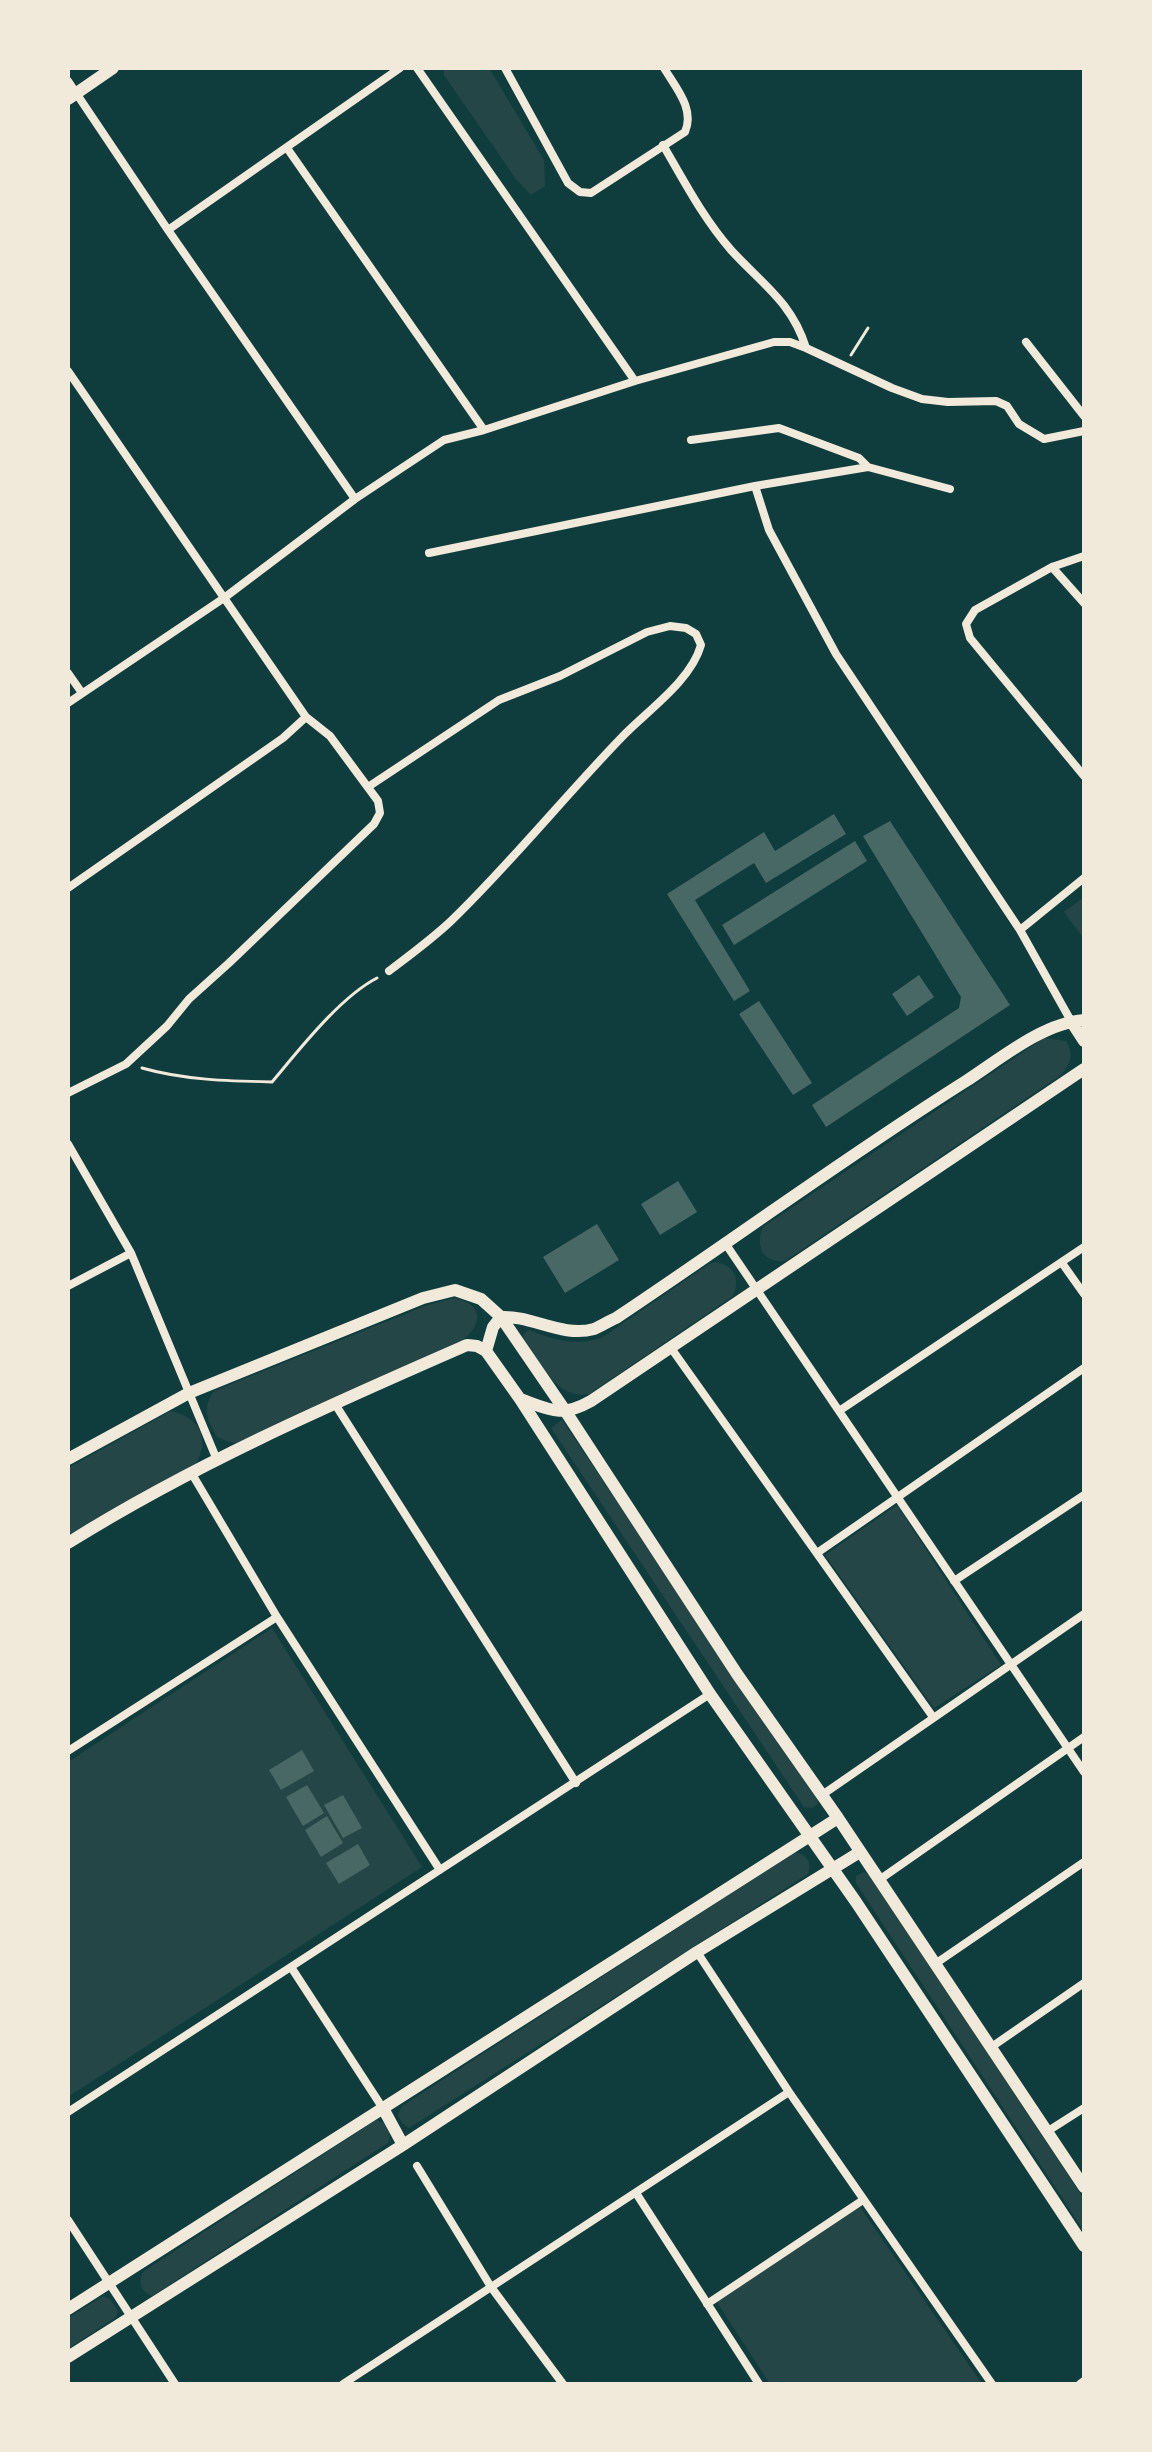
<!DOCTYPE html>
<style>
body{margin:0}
#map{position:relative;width:1152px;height:2452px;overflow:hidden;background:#0f3d3e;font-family:"IBM Plex Serif",serif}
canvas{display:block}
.frame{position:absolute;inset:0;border:70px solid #f1e9da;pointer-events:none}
</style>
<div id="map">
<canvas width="1152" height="2452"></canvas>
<div class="frame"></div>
</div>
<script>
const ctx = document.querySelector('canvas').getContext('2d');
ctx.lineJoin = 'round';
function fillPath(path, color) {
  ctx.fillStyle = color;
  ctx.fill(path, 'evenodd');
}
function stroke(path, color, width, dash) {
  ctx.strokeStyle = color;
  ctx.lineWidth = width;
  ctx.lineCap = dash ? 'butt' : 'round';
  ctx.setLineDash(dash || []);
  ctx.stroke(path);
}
fillPath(new Path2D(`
 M444,68H489L544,160L545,186L531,195L516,179L444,75Z
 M1084,897V939L1064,912Z
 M1044,1038L1066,1041C1074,1055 1071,1063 1061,1075L785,1261C762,1263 755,1245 763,1227Z
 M715,1262C734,1265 741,1279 733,1296L589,1394C556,1400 540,1362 523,1339L524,1333L529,1330C555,1340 576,1347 603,1337L709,1264Z
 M454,1298C485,1304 483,1326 460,1342L240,1443L229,1442L217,1437C208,1420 201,1409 214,1391L425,1306Z
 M171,1411C201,1418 210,1440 195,1466L68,1537V1468Z
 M562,1420L817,1798L818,1804L812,1808L804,1807L551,1428Z
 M897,1505L1001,1665L934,1708L825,1555Z
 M272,1628L422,1867L68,2097V1762Z
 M795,1852C807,1855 812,1862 808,1874L409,2128L402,2123L398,2115L402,2106Z
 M864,1872L869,1875L1084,2199V2231L856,1883V1876Z
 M376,2120L384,2123L390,2130L389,2142L152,2296C141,2292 137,2282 144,2271Z
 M860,2207L982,2384H770L717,2302Z
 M103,2296L110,2299L118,2311L116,2317L68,2349V2318Z`), '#244646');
fillPath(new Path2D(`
 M834,814L846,834L766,883L754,863L695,900L750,991L734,1001L667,894L764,832L775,851Z
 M890,821L1010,1005L826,1127L812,1105L959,1008L961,997L863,836Z
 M855,841L867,861L734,945L722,925Z
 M919,975L934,997L907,1016L892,994Z
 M759,1001L812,1083L793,1095L739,1014Z
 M678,1181L697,1212L660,1235L641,1204Z
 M597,1224L619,1260L565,1293L543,1257Z
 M302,1750L314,1771L281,1790L269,1770Z
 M307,1785L324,1813L303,1826L286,1797Z
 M343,1795L362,1828L343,1838L324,1805Z
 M327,1816L343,1843L321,1857L305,1830Z
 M358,1844L370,1865L339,1884L326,1863Z`), '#486865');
stroke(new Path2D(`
 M851,355L868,328
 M142,1068C184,1080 228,1081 272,1082C299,1050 340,997 377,978`), '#f1e9da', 3);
stroke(new Path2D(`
 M417,68L635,381
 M505,68L568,183L580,192L591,193L685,132C695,109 676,88 664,68
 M68,81L168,230L355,499
 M663,145C684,181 703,218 731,250C761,283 792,302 806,348
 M287,148L484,430
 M168,230L400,68
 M1026,342L1084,416
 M68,371L306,717L330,736L378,801L380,813L374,824L229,963L189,999L167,1026L126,1064L68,1093
 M691,440L779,428L859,458L868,467
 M755,486L769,530L836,654L1020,930L1071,1021
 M429,553L755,486L868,467L950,489
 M1084,556L1052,567L975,610L966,624L970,638L1084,776
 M1052,567L1084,603
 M68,673L82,693
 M68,703L224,598L355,499L444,440L484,430L635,381L774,342H790L806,348L892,388L922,399L948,402L996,401L1007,406L1019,424L1044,439L1084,431
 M368,787L499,700L560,676L647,632L670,626L686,628L696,634L701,645C691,681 647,711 622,737C564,797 511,863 451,921C432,939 410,955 389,971
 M68,888L283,738L306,717
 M1020,930L1084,878
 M68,1144L131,1253L217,1460
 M725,1243L1084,1772
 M1062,1263L1084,1294
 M68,1286L131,1253
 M671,1348L933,1717
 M335,1404L576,1783
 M839,1411L1084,1247
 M192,1474L277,1617L440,1870
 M817,1553L1084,1368
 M954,1581L1084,1495
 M68,1751L277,1617
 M822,1795L1084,1614
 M879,1880L1084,1737
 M697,1952L789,2092L992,2384
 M935,1964L1084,1862
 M291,1967L384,2110
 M990,2048L1084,1983
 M68,2112L710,1694
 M1048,2131L1084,2108
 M417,2166L491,2287L563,2384
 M636,2193L759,2384
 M68,2220L175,2384
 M707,2304L863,2200
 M343,2384L789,2092
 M1080,2384L1084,2381`), '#f1e9da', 8);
stroke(new Path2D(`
 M68,99L113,68
 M1071,1021L1084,1041
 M501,1317L493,1327L486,1351L520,1399L710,1694L856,1902L1084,2246
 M501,1317C531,1315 562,1338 594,1329C601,1326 609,1321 616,1318C733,1240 847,1156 966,1081C1000,1059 1043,1023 1084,1020
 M520,1399C550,1410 561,1418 591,1401L1084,1069
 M68,1459L189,1393L423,1298L455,1290L481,1299L501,1317L566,1412L737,1674L838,1818L1084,2187
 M68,1543C194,1464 332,1404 467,1345L477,1346L486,1351
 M384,2110L403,2145
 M68,2309L838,1818
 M68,2357L403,2145L697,1952L860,1852`), '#f1e9da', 12);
</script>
